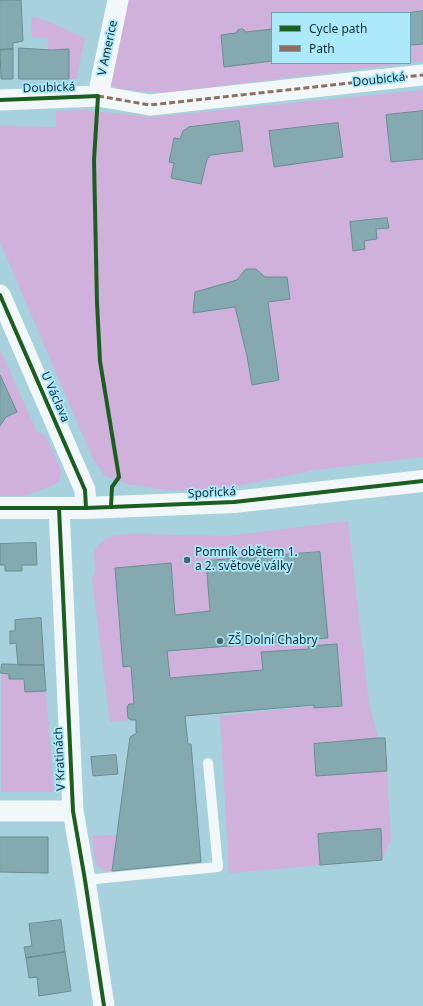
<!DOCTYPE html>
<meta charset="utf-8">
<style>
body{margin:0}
#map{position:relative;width:423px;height:1006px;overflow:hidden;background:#a6d1dd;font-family:"Noto Sans",sans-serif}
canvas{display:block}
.legend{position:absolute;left:271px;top:12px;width:140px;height:52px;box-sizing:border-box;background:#ace9fa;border:1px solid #6d9fac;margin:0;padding:5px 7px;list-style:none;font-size:12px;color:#0e2f38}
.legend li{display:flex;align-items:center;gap:8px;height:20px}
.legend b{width:20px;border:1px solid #6d9fac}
</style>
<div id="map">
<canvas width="423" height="1006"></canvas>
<ul class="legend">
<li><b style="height:5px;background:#1b5e20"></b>Cycle path</li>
<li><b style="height:5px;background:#8d6e63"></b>Path</li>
</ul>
</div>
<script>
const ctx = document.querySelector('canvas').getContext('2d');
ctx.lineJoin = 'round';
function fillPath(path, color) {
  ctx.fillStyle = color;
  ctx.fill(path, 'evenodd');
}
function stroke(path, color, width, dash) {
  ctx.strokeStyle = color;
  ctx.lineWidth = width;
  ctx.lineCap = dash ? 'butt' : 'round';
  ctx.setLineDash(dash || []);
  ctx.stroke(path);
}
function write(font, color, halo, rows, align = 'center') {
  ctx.font = font + ' "Noto Sans",sans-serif';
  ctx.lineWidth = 3.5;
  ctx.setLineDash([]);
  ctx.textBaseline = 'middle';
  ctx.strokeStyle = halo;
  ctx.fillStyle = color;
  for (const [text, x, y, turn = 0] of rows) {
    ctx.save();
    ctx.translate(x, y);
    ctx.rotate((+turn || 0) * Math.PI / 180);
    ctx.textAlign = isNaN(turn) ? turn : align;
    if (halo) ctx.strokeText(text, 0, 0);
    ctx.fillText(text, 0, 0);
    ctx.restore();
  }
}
fillPath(new Path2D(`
 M126,0H423V11L407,13H272V29L246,32L243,29L238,30L236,33L221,35L225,67L272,61V63H409L163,93L119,89L112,86L108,78Z
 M31,16L51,23L85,38L76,79H69V49H48V38H32Z
 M423,44V61L410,63V45Z
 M423,90V111L386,116L391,162L423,159V457L315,470L222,489L221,488L198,491L165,490L127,484L104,475L93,459L0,242V126L56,127V111L85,110L151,117ZM239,121L243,151L211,155L207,159L174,163L169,162L174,138L180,139L183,131L189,127ZM338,123L343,157L274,167L269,131ZM387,218L389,228L376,229L377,239L364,241L365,249L353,251L350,222ZM247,269H256L265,277L279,380L252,384L247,356L235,307L193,312L195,292L237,280L244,271Z
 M0,349L37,432L46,436L61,470L59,482L49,487L23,496H0V426L6,417L0,375V372L2,371L0,366Z
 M348,521L369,703L378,738H385L391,840L382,860L229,873L220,716L313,706V709L342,706L337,644L309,646V649L261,652L263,670L170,678L167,651L327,638L320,552L206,561L210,611L175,615L171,563L115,568L123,667L131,666L134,704H129L128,718L131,720L110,722L92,578L95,572L94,552L98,545L107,538L116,535L137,534L227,536Z
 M1,673L9,674V678L24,679L26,692L46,691L54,792H1Z
 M116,835L112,871H106L98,867L95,861L92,836Z`), '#d0b1db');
const building = new Path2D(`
 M0,0H21L23,41L13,43V49L0,50Z
 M423,11V44L410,45V13H407Z
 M243,29L246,32L272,29V61L224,67L221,35L236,33L238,30Z
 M19,48L51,50L69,49V79H19Z
 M13,49V79H1L0,50Z
 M423,111V159L391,162L386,115Z
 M239,121L243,151L211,155L207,159L201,184L171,178L174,163L169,162L174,138L180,139L183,131L189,127Z
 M338,123L343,157L274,167L269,131Z
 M387,218L389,228L376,229L377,239L364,241L365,249L353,251L350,222Z
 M247,269H256L265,277H287L290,299L268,302L279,380L252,385L247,356L235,307L193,313L195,292L237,280L244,271Z
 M0,375L17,412L6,417L0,426Z
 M36,543L37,565H22V571H5V565H0V544Z
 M320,552L328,638L167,651L170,678L263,670L261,652L309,649L308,646L337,644L342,706L314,708V705L185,716L188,744H191L201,862L112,871L130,737L138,732H136V720H131L128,718L127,707L129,704H134L131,666L123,667L115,568L171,563L175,615L210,611L206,561Z
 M41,618L44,665H18L16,643L10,644V631H15V620Z
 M2,664L44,665L46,691L25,692L24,679H9V674L1,673Z
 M378,738H385L387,771L316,776L314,744Z
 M116,755L118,774L93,776L91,757Z
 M381,829L382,860L320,865L318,834Z
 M0,837H48V873L0,872Z
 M61,920L65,952L26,958L24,947L32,946L29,924Z
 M65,952L71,991L39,996L37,977L29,978L26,958Z`);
fillPath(building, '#84aab0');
stroke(building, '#6b8c92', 1);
stroke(new Path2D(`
 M85,880L218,867L208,763`), '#f2f8fa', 10);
stroke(new Path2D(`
 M98,96L118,0
 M0,100L98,96L150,105L423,75
 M0,295L85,490L86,508
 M59,508L73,811L85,880L104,1006
 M0,811H73`), '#f2f8fa', 21);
stroke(new Path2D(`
 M0,508H86L234,502L423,481`), '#f2f8fa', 22);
stroke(new Path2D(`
 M98,96L150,105L423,75`), '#8d6e63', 3, [6, 3]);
stroke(new Path2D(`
 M0,100L98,96L94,160L97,303L100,361L119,477L112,487L111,507
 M0,295L85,490L86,508
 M0,508H86L234,502L423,481
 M59,508L73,811L85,880L104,1006`), '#1b5e20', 4);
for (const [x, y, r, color] of [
 [187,560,4,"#436872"],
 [220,641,4,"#436872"]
]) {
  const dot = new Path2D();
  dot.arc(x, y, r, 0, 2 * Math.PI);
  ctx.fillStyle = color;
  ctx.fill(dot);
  stroke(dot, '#ace9fa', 1.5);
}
write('12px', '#0e2f38', '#ace9fa', [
 ["V Americe",108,48,-78],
 ["Doubická",379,80,-6],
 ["Doubická",49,88,-2],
 ["U Václava",55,397,66],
 ["Spořická",212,493,-3],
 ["V Kratinách",60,759,-93]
]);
write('12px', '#0e2f38', '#ace9fa', [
 ["Pomník obětem 1.",195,553],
 ["a 2. světové války",195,567],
 ["ZŠ Dolní Chabry",228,641]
], 'left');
</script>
